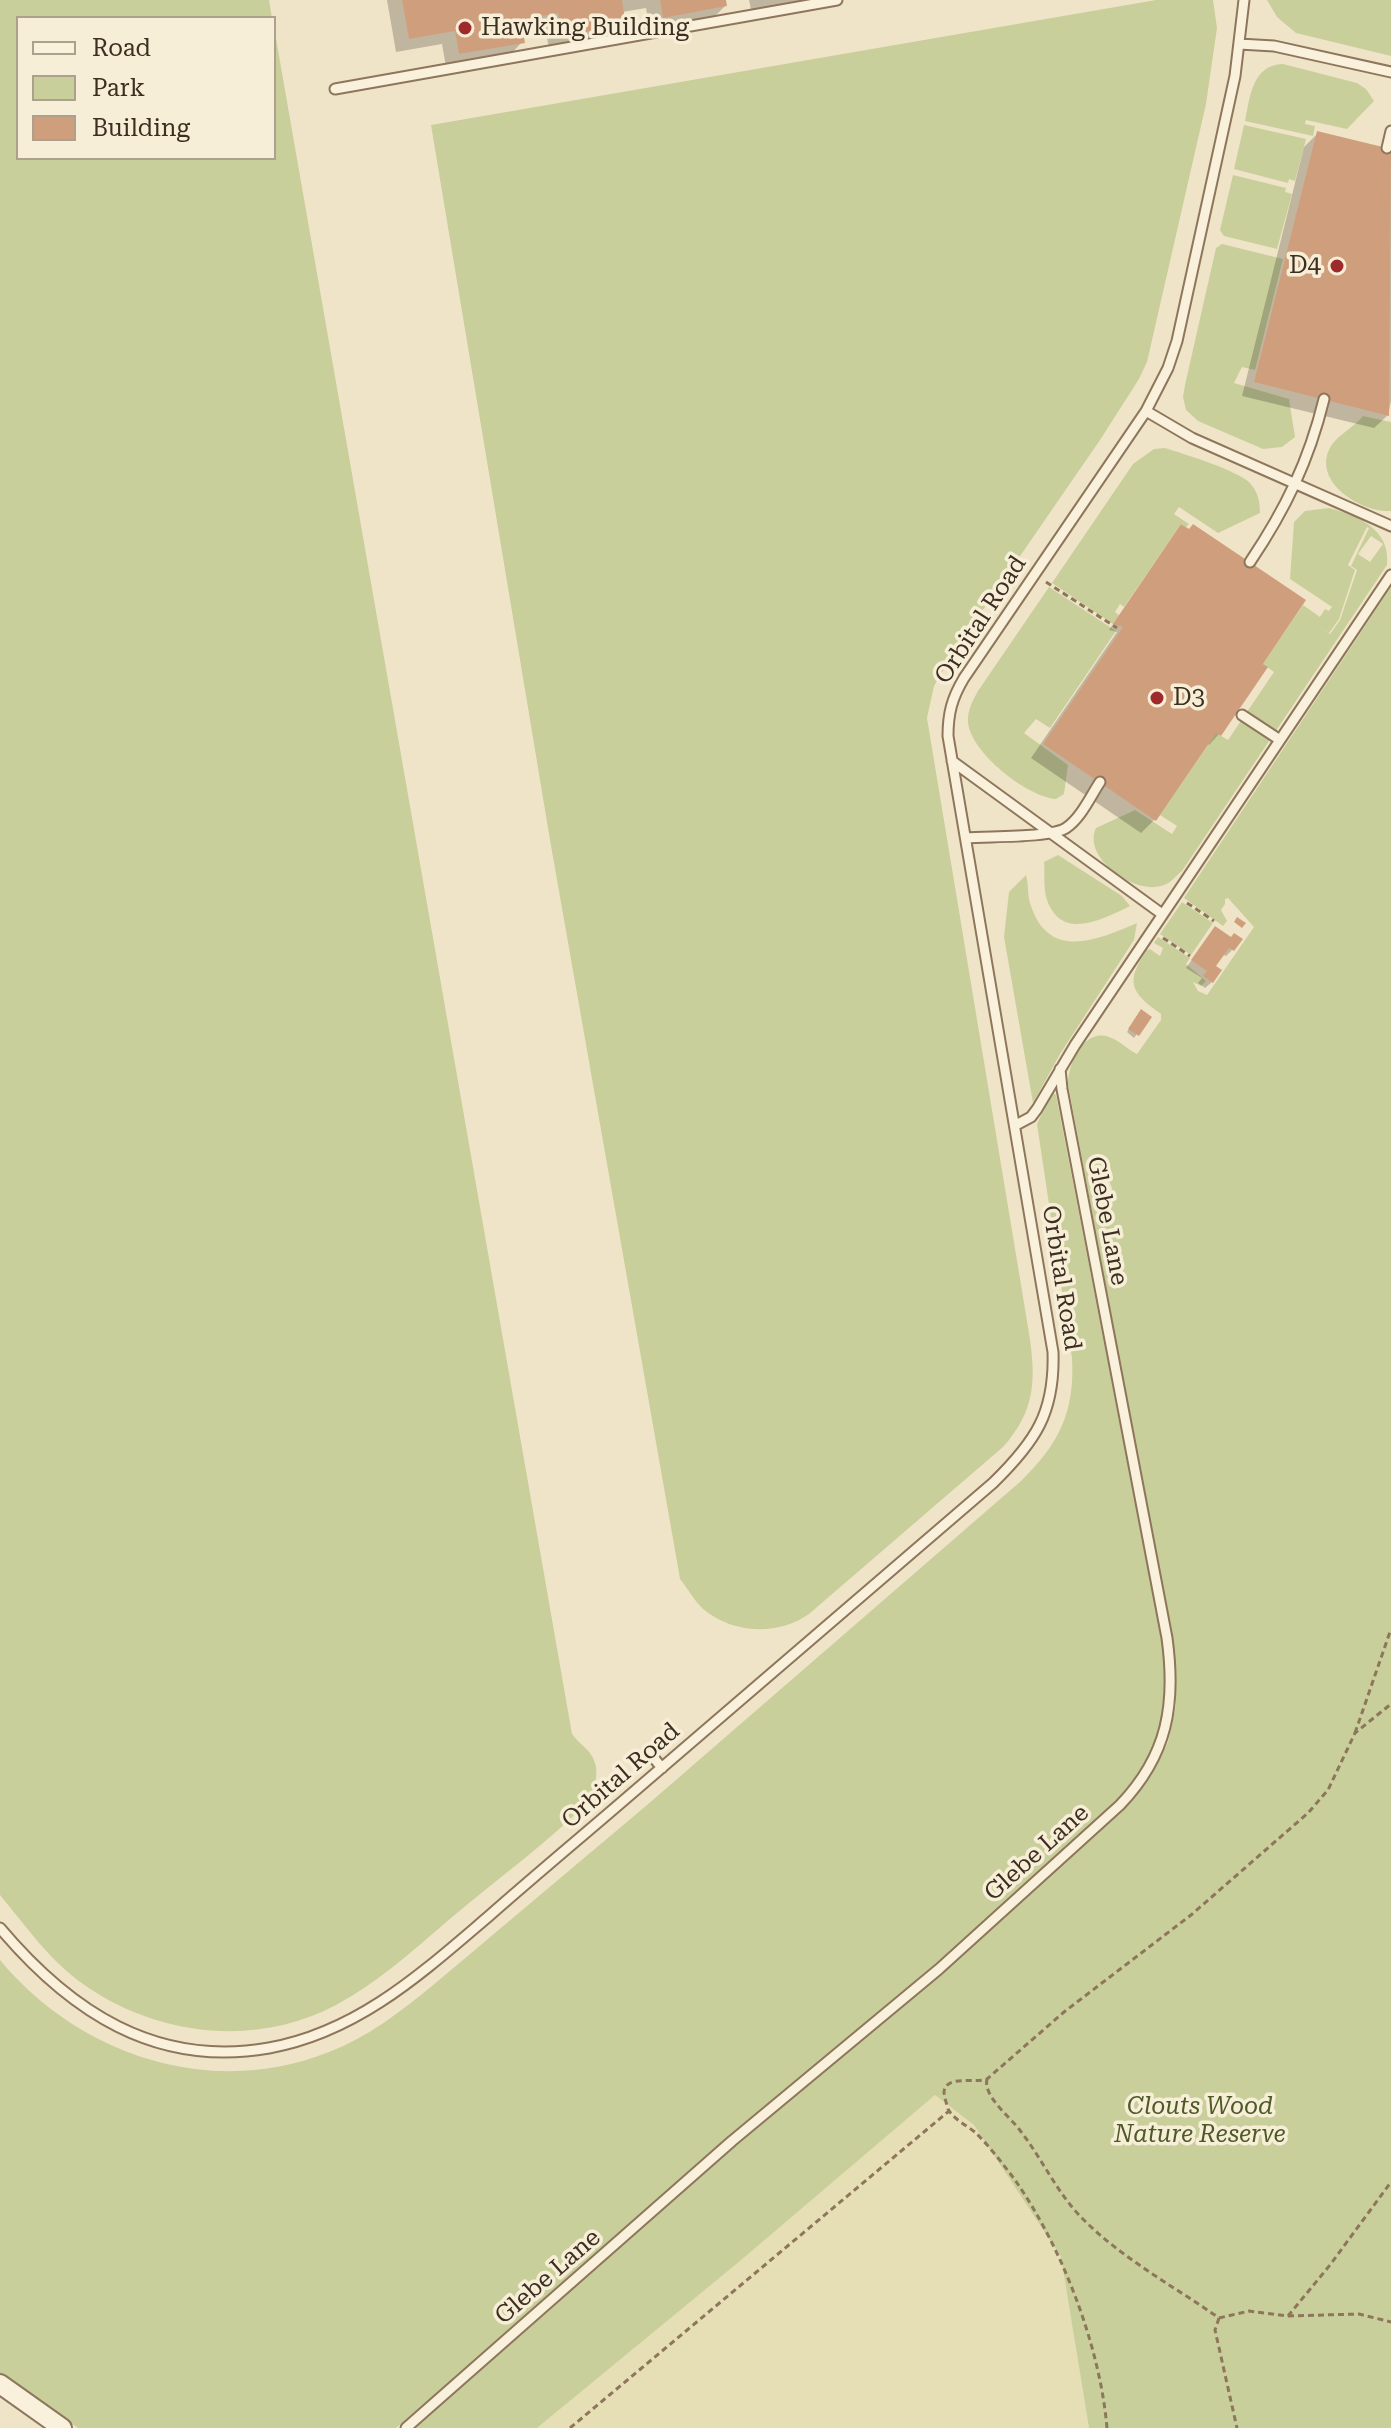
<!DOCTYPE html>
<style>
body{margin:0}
#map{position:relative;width:1391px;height:2428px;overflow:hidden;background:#f0e4c8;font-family:"Roboto Serif",serif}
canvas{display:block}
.legend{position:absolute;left:16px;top:16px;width:260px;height:144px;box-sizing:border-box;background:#f7eed8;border:2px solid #ada18e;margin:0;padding:10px 14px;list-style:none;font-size:24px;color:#3d2e20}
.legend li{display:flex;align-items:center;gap:16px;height:40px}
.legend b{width:40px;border:2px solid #ada18e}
</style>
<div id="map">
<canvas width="1391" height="2428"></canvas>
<ul class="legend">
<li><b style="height:10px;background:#faf1dc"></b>Road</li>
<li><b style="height:22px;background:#c9cf9b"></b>Park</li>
<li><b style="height:22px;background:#cf9f7d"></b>Building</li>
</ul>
</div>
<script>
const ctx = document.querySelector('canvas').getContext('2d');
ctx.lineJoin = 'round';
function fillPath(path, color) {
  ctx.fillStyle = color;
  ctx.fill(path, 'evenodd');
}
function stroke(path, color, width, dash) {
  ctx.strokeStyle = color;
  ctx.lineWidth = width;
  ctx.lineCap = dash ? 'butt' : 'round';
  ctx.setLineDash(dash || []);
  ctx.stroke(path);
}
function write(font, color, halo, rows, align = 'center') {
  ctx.font = font + ' "Roboto Serif",serif';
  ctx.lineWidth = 7;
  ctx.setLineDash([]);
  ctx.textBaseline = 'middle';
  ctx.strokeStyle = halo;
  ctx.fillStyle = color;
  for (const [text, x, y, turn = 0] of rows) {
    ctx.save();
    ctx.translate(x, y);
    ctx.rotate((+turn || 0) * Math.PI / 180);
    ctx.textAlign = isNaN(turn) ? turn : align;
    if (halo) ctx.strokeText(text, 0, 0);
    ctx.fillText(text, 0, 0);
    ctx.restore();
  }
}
fillPath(new Path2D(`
 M935,2095L974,2125L1061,2257L1089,2428H537L740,2261Z`), '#e6deb5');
fillPath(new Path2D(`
 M0,0H269L272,18H18V158H274V27L572,1734C577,1741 584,1746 590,1753C603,1771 594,1791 583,1807C544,1845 499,1878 457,1913C419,1945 381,1981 336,2005C256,2048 156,2036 83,1984C50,1961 25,1925 0,1895Z
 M1156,0H1213L1217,28L1206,104L1147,362L1139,379L1100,440L954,652L934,686L927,718L1029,1333C1036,1379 1036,1410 1003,1447L809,1614C778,1636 733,1634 703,1609C694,1600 688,1589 680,1579L679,1573L550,840L431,125Z
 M1267,0H1391V56L1296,33L1277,17Z
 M1283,64L1357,83L1366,89L1374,101L1347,129L1306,120L1305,124L1315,126L1313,136L1245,121C1250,97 1252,65 1283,64Z
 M1244,125L1306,139L1295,181L1289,179L1288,183L1234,169Z
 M1233,175L1286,188L1285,192L1292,194L1277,249L1224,236L1220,230Z
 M1222,244L1283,259L1255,370L1242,367L1234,383L1289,399L1295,437L1282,447L1263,449L1198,421L1186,410L1183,397L1185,385L1216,248Z
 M1363,416L1391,422V511C1361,513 1310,481 1331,446C1339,434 1354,427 1363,416Z
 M1165,448C1184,454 1237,470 1250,483C1258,492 1260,502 1260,513L1218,533L1179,507L1174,514L1189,524L1186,527L1181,524L1124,607L1120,604L1115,612L1119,615L1113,624L1052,583L1133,464L1154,449Z
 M1329,508C1358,516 1391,529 1387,565L1182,871C1175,877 1170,884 1161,886C1134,894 1082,858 1096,828L1135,810L1172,834L1177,826L1160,815L1216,733L1228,740L1274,672L1263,664L1303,605L1320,617L1325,609L1329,611L1332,607L1290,579L1294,522L1305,511ZM1367,527L1369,528L1351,566L1357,570L1340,620L1330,634L1317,624L1329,633L1339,619L1355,570L1348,565ZM1371,536L1383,544L1370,562L1358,554Z
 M1049,587L1116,631L1050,728L1036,719L1024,733L1068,765L1064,794L1056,799C1027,797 970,752 968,722C967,711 973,700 978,691Z
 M1391,587V2428H1089L1061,2257L974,2125L935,2095L740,2261L537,2428H414L681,2192L844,2055L1111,1821L1140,1791L1159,1760L1168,1742L1176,1705L1171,1636L1068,1084C1068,1065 1083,1028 1109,1037C1119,1040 1127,1049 1137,1054L1161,1020V1014C1130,992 1125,982 1147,950L1150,949L1160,956L1163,948L1154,943L1158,937L1190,958L1186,964L1206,981L1201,986L1193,982L1198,991L1207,995L1254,927L1228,898L1225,899V904L1221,910L1227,921L1223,926L1184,898ZM1109,1181L1112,1188L1111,1201L1098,1203L1100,1182Z
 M1058,855L1122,896L1130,906C1103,919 1062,942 1047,900C1043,888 1045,874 1044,862Z
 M1026,875C1029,885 1027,896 1031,906C1050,962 1099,939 1137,923L1134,940L1060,1054L1033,1103L1004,937L1009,892Z
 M1182,902L1213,923L1191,955L1160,934Z
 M1052,1092L1056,1095L1165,1657C1168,1713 1159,1752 1123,1795L978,1928L818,2062L465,2370L396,2428H78L0,2374V1960C80,2056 211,2099 329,2052C368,2037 400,2012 432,1986L647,1805L1021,1481C1059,1444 1075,1412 1072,1358L1037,1124Z`), '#c9cf9b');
fillPath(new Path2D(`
 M387,0H724L725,6L711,20L650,31L646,8L622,12L624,24L610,38L549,49L545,26L520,30L522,42L509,56L446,67L442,44L396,52Z
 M749,0H816L752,14Z
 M1318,133L1391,152V401L1388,415L1374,428L1242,396L1304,147Z
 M1181,526L1219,734L1209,745L1207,743L1155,819L1141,833L1031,758L1117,632L1109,630Z
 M1215,928L1232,950L1226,956L1222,954L1213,967L1212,982L1205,988L1198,983L1202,978L1186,968Z
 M1138,1015L1149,1017L1134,1038L1127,1032Z`), '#0003');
fillPath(new Path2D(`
 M402,0H622L626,25L562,36L558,13L521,20L525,43L459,54L455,31L409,39Z
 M660,0H726L727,6L663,18Z
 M1317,131L1391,149L1389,416L1254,382Z
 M1181,524L1189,529L1193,524L1306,600L1263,664L1268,667L1221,736L1216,733L1156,821L1043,744L1123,627L1113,624Z
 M1237,917L1246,923L1242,928L1234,922Z
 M1215,926L1231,937L1234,933L1243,939L1234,951L1229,948L1216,966L1222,970L1213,983L1203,976L1207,971L1191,960Z
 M1141,1009L1152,1017L1139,1036L1128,1029Z`), '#cf9f7d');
const lane = new Path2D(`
 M1239,44L1274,46L1391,72
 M335,89L837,0
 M1387,148L1391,131
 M1146,411L1192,438L1391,526
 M1250,562C1285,510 1309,461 1324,399
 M1242,715L1280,740
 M952,761L1162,914
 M966,838C988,836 1051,838 1066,828C1081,818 1090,797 1100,782
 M1016,1125L1031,1117L1037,1109L1075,1045L1391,575
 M648,1751L662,1768
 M0,1928C70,2011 155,2068 269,2048C358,2032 422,1973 489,1916C531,1879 574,1843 616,1807C742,1699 867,1591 993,1483C1035,1442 1055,1413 1053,1352L948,736C948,713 952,698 964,678L1146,411L1168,368L1177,341L1235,76L1244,0
 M406,2428L732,2141L939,1969L1120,1805C1168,1755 1176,1704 1167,1638L1062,1089L1060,1069`);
const street = new Path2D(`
 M0,2384L62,2428`);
stroke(lane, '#8d765c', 13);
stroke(street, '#8d765c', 22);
stroke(new Path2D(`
 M1046,582L1117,628
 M1187,903L1214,921
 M1163,938L1190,956
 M1355,1733L1391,1629
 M987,2079C983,2096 1009,2116 1019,2129C1041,2157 1055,2189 1079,2215C1119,2257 1172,2285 1219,2318
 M1288,2316L1359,2314L1391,2322
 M1219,2318L1249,2311L1288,2316L1330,2265L1391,2182
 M1219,2318L1215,2330L1237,2428
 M570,2428L949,2111
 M1107,2428C1100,2346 1062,2247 1015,2180C1003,2164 990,2147 976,2133C968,2126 953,2119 948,2109C947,2106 944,2095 944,2092C946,2074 977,2084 987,2079L1064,2012L1191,1915L1308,1813L1328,1790L1355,1733L1391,1704`), '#8d765c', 3, [6, 4]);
stroke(lane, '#faf1dc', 9);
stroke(street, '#faf1dc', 18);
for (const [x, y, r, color] of [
 [465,28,8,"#9e2a2b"],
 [1337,266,8,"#9e2a2b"],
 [1157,698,8,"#9e2a2b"]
]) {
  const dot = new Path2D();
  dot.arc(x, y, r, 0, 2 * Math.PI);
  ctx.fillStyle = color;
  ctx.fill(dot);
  stroke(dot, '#f7eed8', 3);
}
write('24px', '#3d2e20', '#f7eed8', [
 ["Hawking Building",481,28],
 ["D4",1321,266,"right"],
 ["D3",1173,698]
], 'left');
write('24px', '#3d2e20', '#f7eed8', [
 ["Orbital Road",981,620,-57],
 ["Glebe Lane",1107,1221,79],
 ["Orbital Road",1061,1278,81],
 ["Orbital Road",621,1776,-41],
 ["Glebe Lane",1037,1853,-42],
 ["Glebe Lane",548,2277,-41]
]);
write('italic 24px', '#4d5a26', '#f7eed8', [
 ["Clouts Wood",1200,2107],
 ["Nature Reserve",1200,2135]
]);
</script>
